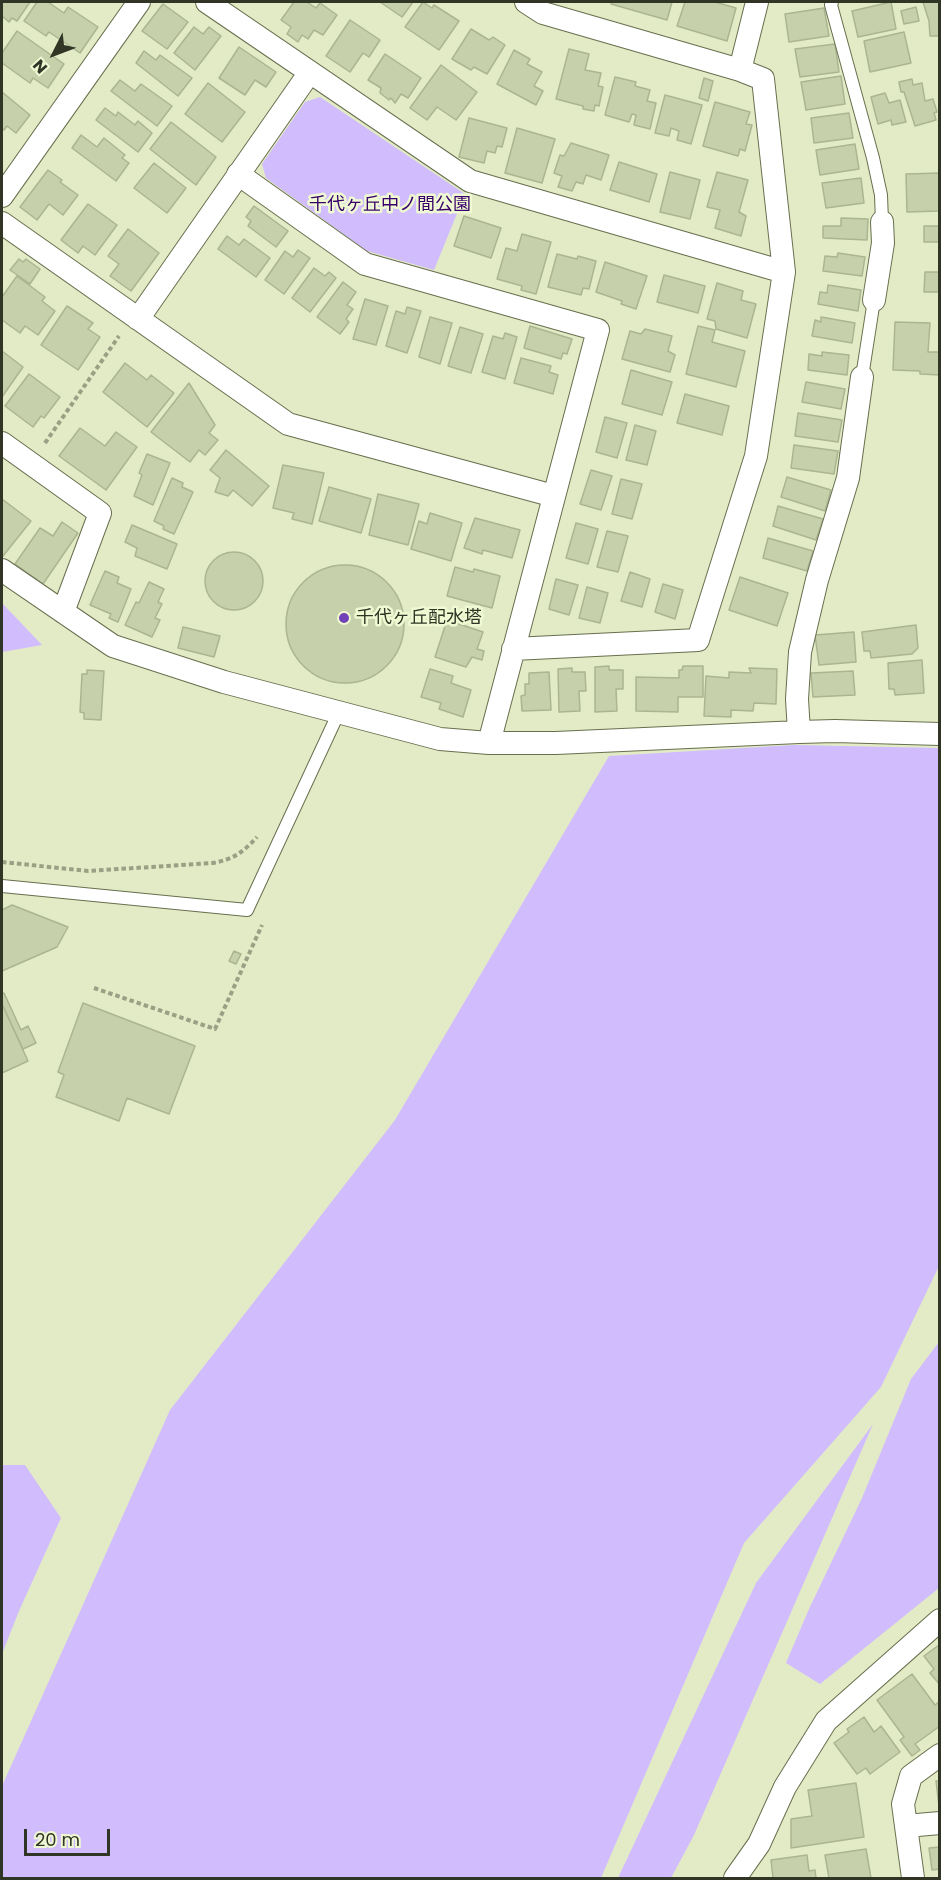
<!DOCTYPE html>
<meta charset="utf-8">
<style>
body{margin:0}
#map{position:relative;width:941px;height:1880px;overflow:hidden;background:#e2ebc6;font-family:Poppins,sans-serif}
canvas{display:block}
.frame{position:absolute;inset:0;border:3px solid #313526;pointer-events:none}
.north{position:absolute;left:24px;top:24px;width:60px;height:60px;-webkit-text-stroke:4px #eff9d2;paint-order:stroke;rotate:228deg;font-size:16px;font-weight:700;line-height:24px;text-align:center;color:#313526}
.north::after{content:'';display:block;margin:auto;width:21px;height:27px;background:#313526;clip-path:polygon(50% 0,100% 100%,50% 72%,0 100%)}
.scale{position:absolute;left:24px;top:1829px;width:86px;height:27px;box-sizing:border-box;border:3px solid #313526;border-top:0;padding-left:8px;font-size:18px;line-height:21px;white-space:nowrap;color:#313526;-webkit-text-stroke:4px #eff9d2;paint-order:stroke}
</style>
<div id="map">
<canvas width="941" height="1880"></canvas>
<div class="frame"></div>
<div class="north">N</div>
<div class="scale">20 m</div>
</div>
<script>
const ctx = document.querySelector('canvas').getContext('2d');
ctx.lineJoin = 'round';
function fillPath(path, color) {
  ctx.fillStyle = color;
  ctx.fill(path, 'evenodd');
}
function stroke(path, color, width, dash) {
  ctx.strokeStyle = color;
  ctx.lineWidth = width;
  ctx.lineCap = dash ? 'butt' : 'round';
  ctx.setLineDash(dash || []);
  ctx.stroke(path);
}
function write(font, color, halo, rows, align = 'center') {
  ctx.font = font + ' Poppins,"Noto Sans JP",sans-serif';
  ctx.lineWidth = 5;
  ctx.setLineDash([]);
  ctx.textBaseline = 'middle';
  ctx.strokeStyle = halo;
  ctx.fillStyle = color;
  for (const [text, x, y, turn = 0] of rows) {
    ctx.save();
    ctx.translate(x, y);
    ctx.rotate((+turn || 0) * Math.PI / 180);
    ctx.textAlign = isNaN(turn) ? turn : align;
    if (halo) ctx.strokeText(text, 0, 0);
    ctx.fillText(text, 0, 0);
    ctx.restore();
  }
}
fillPath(new Path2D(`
 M320,97L465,194L434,270L367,251L266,178L262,164L305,102Z
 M2,603L42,645L2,652Z
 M794,745L939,748V1266L881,1387L744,1543L601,1878H2V1786L170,1410L395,1120L609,756Z
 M939,1342V1588L820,1684L786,1663L809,1609L862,1498L911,1379Z
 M873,1424L694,1835L671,1878H618L756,1583Z
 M2,1465H25L61,1518L19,1611L2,1654Z`), '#d1bcfe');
const building = new Path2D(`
 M2,2H30L17,21L12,18L9,22L2,16Z
 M37,2H48L64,13L68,7L98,27L80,53L49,32L46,36L24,21Z
 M294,2H307L316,8L320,3L337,15L323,35L314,30L308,39L302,35L298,42L287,34L291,27L281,20Z
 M380,2H413L402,17Z
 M423,2L432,8L434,5L459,21L439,50L405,27Z
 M612,2H672L667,20L611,4Z
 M685,2H715L736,8L727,41L677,26Z
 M891,2L896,29L858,37L852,11Z
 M923,2H940V36H930L929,21Z
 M163,4L188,22L167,49L142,31Z
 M916,7L919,21L904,24L901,11Z
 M824,8L829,36L789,42L785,14Z
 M350,20L380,40L369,57L363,53L350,72L326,56Z
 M194,27L203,34L209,27L221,36L195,70L174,53Z
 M471,29L489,40L493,37L505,45L487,74L474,67L471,70L452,59Z
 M17,31L64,64L48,88L33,78L30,83L2,63V53Z
 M904,32L911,63L870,72L864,41Z
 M835,44L839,72L800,77L795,49Z
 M239,47L276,72L266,87L255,80L245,95L219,78Z
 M569,49L589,54L585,70L601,73L598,86L603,87L599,106L595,105L594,111L583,109V106L556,99Z
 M514,50L530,59L527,64L542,72L534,86L543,91L536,105L497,84Z
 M144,51L156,60L160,55L192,78L178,96L136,63Z
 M385,54L421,78L408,98L401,94L395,103L391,98L389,100L380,93L381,88L368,80Z
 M441,65L477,92L456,120L437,107L427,120L410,108Z
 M841,76L845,104L806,110L801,82Z
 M615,77L636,82L635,86L650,90L647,101L656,103L650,129L634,125L636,115L632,114L629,122L605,115Z
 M704,78L713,81L708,101L699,98Z
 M912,79L913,85L922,83L925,101L933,99L937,112L934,113L936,120L915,126L904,92H901L899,82Z
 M120,80L135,91L141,84L172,106L157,126L111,91Z
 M208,83L245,112L222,142L185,114Z
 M2,92L30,115L16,133L7,126L4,130L2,128Z
 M885,93L889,103L900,100L906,122L892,125L891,120L878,124L871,97Z
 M665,95L702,105L691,144L677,140L679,131L671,128L669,136L655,133Z
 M715,102L750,112L746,124L752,125L745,151L740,149L738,156L703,146Z
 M105,108L116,116L118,112L135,125L138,121L152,133L138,152L96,120Z
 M849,113L853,138L814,143L811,118Z
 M469,118L507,128L502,147L497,146L495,153L487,151L484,163L459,157Z
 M171,122L216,157L196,185L150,149Z
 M517,128L555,139L542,183L505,173Z
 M81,135L97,147L104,138L125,155L122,158L129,163L116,181L72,148Z
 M571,143L609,155L601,180L586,175L583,184L576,182L572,191L558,187L562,176L554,173L560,155L564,156Z
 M855,144L859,169L820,175L816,150Z
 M619,162L657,174L649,202L610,190Z
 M154,163L186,188L167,213L134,188Z
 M48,170L62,180L60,182L78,195L63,215L49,204L37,220L20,207Z
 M670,172L700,180L690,219L660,212Z
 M717,172L748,180L739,212L746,216L741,236L715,228L720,210L707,207Z
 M940,173V211L907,212L906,174Z
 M861,178L864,203L826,208L822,183Z
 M88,204L117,225L95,255L83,246L78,253L61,240Z
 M254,206L288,231L276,247L248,226L251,221L246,217Z
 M464,216L501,228L491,258L454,246Z
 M841,218L868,219L867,240L823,238V226H841Z
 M924,226H940V242H924Z
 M128,229L159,253L131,291L110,276L119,264L108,256Z
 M522,234L551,242L536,294L521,290L522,286L497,279L506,248L517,251Z
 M227,236L239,245L244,239L270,258L256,277L218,249Z
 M298,250L310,258L284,294L265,280L285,251L293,257Z
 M838,253L865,257L862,276L823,271L825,256L837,257Z
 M557,254L577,259L578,256L596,261L589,289L583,288L581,295L548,287Z
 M19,259L23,262L26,259L40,269L30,284L10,270Z
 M605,262L647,276L636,309L621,304L622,301L596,292Z
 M314,268L325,276L329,272L336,278L310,312L292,298Z
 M925,272H940V292H924Z
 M664,275L705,286L698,313L657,302Z
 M17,276L45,297L42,301L55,311L38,335L25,326L20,333L2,320V297Z
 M343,282L356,292L347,305L353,309L346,319L349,322L340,334L317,317Z
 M717,283L743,291L741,300L756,304L747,338L716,329L715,321L707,319Z
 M828,285L861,290L858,311L818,304L820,292L827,293Z
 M365,299L388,306L376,345L353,339Z
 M67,306L93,323L88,329L100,337L78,370L41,345Z
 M407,307L421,311L407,353L386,346L396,311L405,314Z
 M430,317L452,323L440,364L419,357Z
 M821,317L855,323L852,343L812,336L815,320L821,322Z
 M895,322L930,323L928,352H940V375L920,374V371L893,370Z
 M530,326L572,339L567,354L563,353L561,359L524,348Z
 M698,326L715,330L712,342L745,351L736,387L686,374Z
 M460,327L483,334L471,373L448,366Z
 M645,329L672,336L668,351L675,355L670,372L622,359L630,331L641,334Z
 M505,333L517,337L505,379L482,372L493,336L503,339Z
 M2,351L23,367L2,397Z
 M822,352L849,355L847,375L808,370L809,354L822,356Z
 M521,358L551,366L549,372L558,375L553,394L514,383Z
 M125,363L147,380L151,375L174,393L147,427L103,392Z
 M631,370L672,382L662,415L622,404Z
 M29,374L60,397L44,418L41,416L33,427L5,406Z
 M806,382L845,389L841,409L802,402Z
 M189,383L215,425L209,433L218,440L205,455L199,450L190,462L151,432Z
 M685,394L729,406L722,435L677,423Z
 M798,413L842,420L838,442L795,436Z
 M605,417L627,423L617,458L596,452Z
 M635,425L656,431L647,465L626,460Z
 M80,428L105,446L116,432L137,447L106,490L59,456Z
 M794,445L838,451L834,474L791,468Z
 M226,450L269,486L252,506L233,490L228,496L215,492L220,478L210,470Z
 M147,454L170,463L153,505L134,496L142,475L139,473Z
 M283,465L324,473L312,524L292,519L294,513L273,508Z
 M591,470L612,476L601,510L580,504Z
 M787,477L831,490L825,511L781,497Z
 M172,478L183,483L182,487L193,492L174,534L163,529L164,526L154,521Z
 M621,479L642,484L632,519L612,514Z
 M329,487L371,499L361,533L319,521Z
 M378,494L419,504L408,545L369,535Z
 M2,499L31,521L3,556L2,555Z
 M778,506L823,519L816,540L773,526Z
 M430,513L462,523L451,561L411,549L419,521L427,524Z
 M475,518L520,530L512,558L483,550L482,554L464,548Z
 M62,522L78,533L43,584L15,564L40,528L53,536Z
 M576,523L598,529L588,564L566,558Z
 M132,525L177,544L167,569L135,556L137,548L125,542Z
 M607,531L628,536L618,572L597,567Z
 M768,538L813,551L807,571L763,558Z
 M205 581a29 29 0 1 1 58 0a29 29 0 1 1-58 0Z
 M286 624a59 59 0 1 1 118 0a59 59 0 1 1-118 0Z
 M455,567L473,572L474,569L500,576L492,608L447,596Z
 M105,571L119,577L117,583L131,589L118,622L109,618L111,614L90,605Z
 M630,572L650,579L642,607L621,601Z
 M740,577L788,593L777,626L729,610Z
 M556,579L578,585L569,615L549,609Z
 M149,582L164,589L158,602L162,604L155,618L160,620L152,637L125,625L136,602L139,603Z
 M663,584L683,590L675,619L655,612Z
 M587,587L608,593L600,623L579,618Z
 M447,620L483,632L477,649L484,651L482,660L472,657L466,667L435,657Z
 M916,625L918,648L912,654L871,658L870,651H864L862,632Z
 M183,627L220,636L214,657L178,648Z
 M854,632L856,662L819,665L815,635Z
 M922,660L924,693L895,695L894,689H889L888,663Z
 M609,666V670H623V689H616L617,711L595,712V667Z
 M683,666H703V697H678V712L636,711V677L679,678V670H682Z
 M572,668V672H585L586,691H579L580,711L559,712L558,669Z
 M749,668L777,669L776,704L754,703L753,711L731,710V717L704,716L706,676L729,678V672L751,673Z
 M430,669L453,676L451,683L471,690L463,717L439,709L441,703L421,697Z
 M87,670L104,671L101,720L84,719V713L80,712L82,674H87Z
 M853,671L855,695L813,697L811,673Z
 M549,672L551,710L522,711L521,696L525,695V684H529V673Z
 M12,905L68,927L57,947L2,971V910Z
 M234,951L241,954L236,964L229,961Z
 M4,993L21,1030L28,1026L36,1043L23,1049L2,1004V994Z
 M83,1003L195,1046L169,1114L127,1098L119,1121L56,1097L64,1075L58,1072Z
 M2,1004L28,1061L2,1073Z
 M939,1645H940V1685L930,1673L934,1669L924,1656Z
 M912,1674L935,1705L940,1701V1726L915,1744L920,1750L912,1756L900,1740L904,1737L877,1700Z
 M864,1717L874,1732L881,1726L900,1752L870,1774L866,1768L857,1774L834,1743L849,1732L847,1729Z
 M936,1781H940V1806H939Z
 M856,1783L864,1837L791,1848V1819L812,1816L808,1790Z
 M940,1847V1869L932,1870L929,1848Z
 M866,1849L871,1878H829L825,1855Z
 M807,1855L809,1871L815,1870L816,1878H773L771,1860Z`);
fillPath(building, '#c6d0ab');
stroke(building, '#abb590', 1.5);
const service = new Path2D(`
 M832,2L831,5L873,158L881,195L882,222
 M862,377L874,300
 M2,886L247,910L339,712`);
const minor = new Path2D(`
 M207,2L470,181L784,272
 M740,70L757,2
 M238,174L365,264L598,330L489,743
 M2,196L139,2
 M2,223L288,424L554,496
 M874,300L883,243L882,222
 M138,319L310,72
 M2,443L100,513L63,612
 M2,570L113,646L224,682L440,739L489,743H556L799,732L835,731L940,734
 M513,649L698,640L756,456L784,272L763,79L740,70L543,13L526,2
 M799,732L797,699L800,652L817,580L848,478L862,377
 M906,1826L940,1823
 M735,1878L759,1844L785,1787L826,1721L940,1620
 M913,1878L903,1804L911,1776L940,1755`);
stroke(service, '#676f4e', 14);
stroke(minor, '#676f4e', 24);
stroke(new Path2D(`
 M45,443L119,336
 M2,862L88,871L213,863C234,859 242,853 257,837
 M94,988L215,1029L262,925`), '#99a084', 4, [4.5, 3]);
stroke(service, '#fff', 12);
stroke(minor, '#fff', 22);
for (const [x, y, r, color] of [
 [344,618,6,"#7240b7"]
]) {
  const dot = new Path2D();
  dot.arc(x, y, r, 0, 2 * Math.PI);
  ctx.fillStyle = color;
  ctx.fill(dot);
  stroke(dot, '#eff9d2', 2);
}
write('18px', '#38006a', '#eff9d2', [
 ["千代ヶ丘中ノ間公園",390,205]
]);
write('18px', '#313526', '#eff9d2', [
 ["千代ヶ丘配水塔",356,618]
], 'left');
</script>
